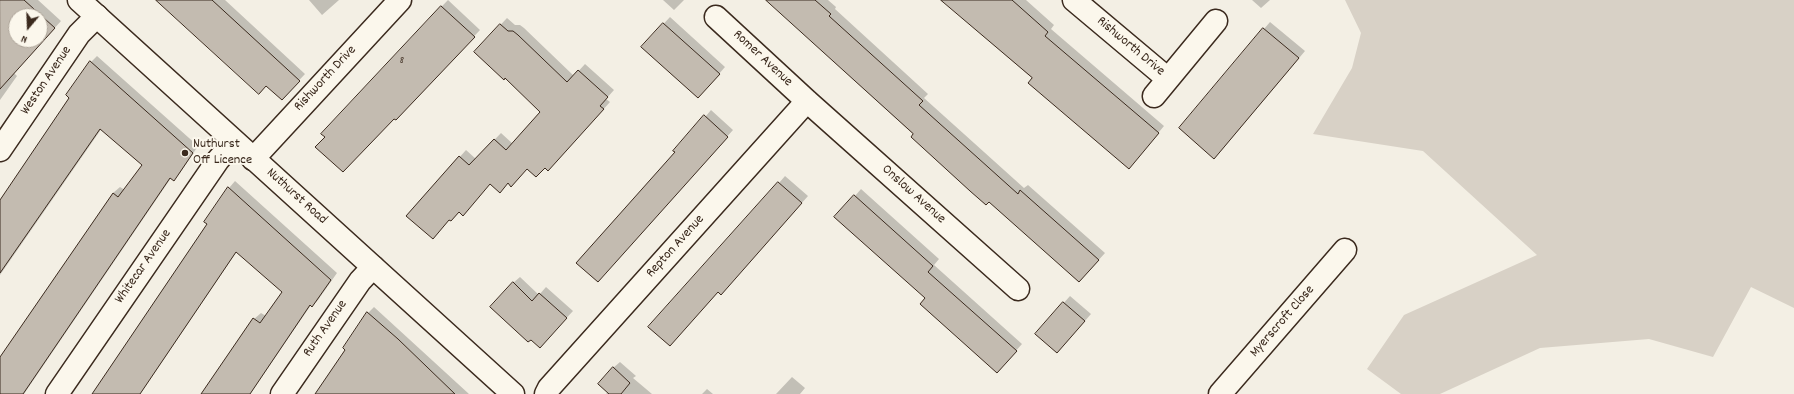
<!DOCTYPE html>
<style>
body{margin:0}
#map{position:relative;width:1794px;height:394px;overflow:hidden;background:#f3efe4;font-family:Dekko,sans-serif}
canvas{display:block}
.north{position:absolute;left:8px;top:8px;width:40px;height:40px;box-sizing:border-box;background:#fbf7ec;border:1px solid #aea59a;border-radius:50%;rotate:199deg;font-size:11px;font-weight:700;line-height:16px;text-align:center;color:#3b2a1e}
.north::after{content:'';display:block;margin:auto;width:14px;height:18px;background:#3b2a1e;clip-path:polygon(50% 0,100% 100%,50% 72%,0 100%)}
</style>
<div id="map">
<canvas width="1794" height="394"></canvas>
<div class="north">N</div>
</div>
<script>
const ctx = document.querySelector('canvas').getContext('2d');
ctx.lineJoin = 'round';
function fillPath(path, color) {
  ctx.fillStyle = color;
  ctx.fill(path, 'evenodd');
}
function stroke(path, color, width, dash) {
  ctx.strokeStyle = color;
  ctx.lineWidth = width;
  ctx.lineCap = dash ? 'butt' : 'round';
  ctx.setLineDash(dash || []);
  ctx.stroke(path);
}
function write(font, color, halo, rows, align = 'center') {
  ctx.font = font + ' Dekko,sans-serif';
  ctx.lineWidth = 4;
  ctx.setLineDash([]);
  ctx.textBaseline = 'middle';
  ctx.strokeStyle = halo;
  ctx.fillStyle = color;
  for (const [text, x, y, turn = 0] of rows) {
    ctx.save();
    ctx.translate(x, y);
    ctx.rotate((+turn || 0) * Math.PI / 180);
    ctx.textAlign = isNaN(turn) ? turn : align;
    if (halo) ctx.strokeText(text, 0, 0);
    ctx.fillText(text, 0, 0);
    ctx.restore();
  }
}
fillPath(new Path2D(`
 M1345,0H1794V308L1751,287L1713,357L1649,339L1540,348L1440,394H1401L1367,369L1404,315L1537,255L1423,151L1313,134L1352,68L1361,33Z`), '#d8d1c6');
fillPath(new Path2D(`
 M0,0H38L61,21L14,73L17,76L0,100ZM16,16H40V40H16Z
 M158,0H225L305,74L288,92L266,85Z
 M309,0H339L322,15Z
 M448,0L480,30L402,113L413,36Z
 M663,0H684L674,10Z
 M768,0H828L836,7L835,9L928,94L924,98L1024,188L1028,185L1105,253L1086,274L915,134Z
 M942,0H1026L1054,25L1051,29L1164,126L1135,161Z
 M1252,0H1270L1261,8Z
 M670,17L725,67L704,91L642,47Z
 M507,18L515,25H520L524,28L574,76L585,64L614,90L606,99L610,102L555,163L545,167L527,168L508,182L491,183L459,211L407,216L466,150L476,159L501,133L513,144L542,112L505,77L475,52Z
 M1270,22L1305,51L1221,151L1264,29Z
 M97,56L198,146L180,173L173,179L171,178L24,394H0V360L113,193L120,187L125,190L143,165L102,128L0,275V201L71,98L91,62Z
 M711,110L733,130L604,274L676,152Z
 M785,176L808,196L727,287L779,183Z
 M235,181L337,273L318,300L312,306L311,305L250,394H202L254,319L261,313L266,316L283,292L237,251L140,394H93L209,224L229,188Z
 M861,189L939,259L934,265L1022,344L1003,365L927,298L855,196Z
 M520,277L539,295L546,287L573,311L546,340L513,283Z
 M1070,296L1091,314L1063,346L1036,334Z
 M374,307L469,394H316L347,350L368,313Z
 M620,362L636,376L633,378L652,394H606L608,392L613,368Z
 M792,377L805,388L800,394H776Z
 M707,389L713,394H702Z`), '#0003');
const building = new Path2D(`
 M0,0H24L55,28L0,89ZM16,16H40V40H16Z
 M156,0H212L300,81L282,100L266,86L259,94Z
 M766,0H815L831,14L829,16L923,101L919,105L1018,194L1020,190L1099,260L1079,282L989,202L986,205L970,191L911,137L913,134Z
 M941,0H1012L1048,32L1045,36L1159,133L1129,169L1028,83L1032,78Z
 M441,6L475,37L396,120L394,119L343,172L315,147L325,137L321,134Z
 M663,23L720,74L698,98L641,47Z
 M500,24L508,31H513L518,35L567,82L578,70L608,97L600,106L604,109L548,171L545,168L536,177L527,169L511,187L508,183L500,193L490,184L463,216L459,212L451,221L449,220L433,239L406,216L459,156L469,165L494,139L506,150L540,112L505,78L504,80L474,52Z
 M1263,28L1299,58L1214,159L1179,128Z
 M90,61L193,153L174,181L170,178L23,394H0V357L113,193L118,197L142,165L100,129L0,273V200L69,98L66,95Z
 M704,115L728,137L598,282L576,263L675,152L673,151Z
 M778,182L802,203L721,295L718,292L670,346L648,327Z
 M228,187L331,280L312,307L310,305L250,394H201L253,318L260,323L282,292L236,252L140,394H92L207,224L204,222Z
 M854,195L933,266L928,272L1017,351L997,373L920,304L925,298L834,217Z
 M513,282L532,301L539,293L567,318L540,348L531,340L528,342L490,307Z
 M1063,302L1085,321L1057,353L1035,334Z
 M367,312L398,339L455,394H315L345,350L343,348Z
 M613,367L630,383L621,394H609L598,384Z`);
fillPath(building, '#c3bbb0');
stroke(building, '#3b2a1e', 1);
const street = new Path2D(`
 M1074,0L1168,79
 M716,17L807,101L1018,289
 M1154,96L1216,21
 M0,150L79,34L97,16
 M253,159L400,0
 M57,394L218,160L234,142
 M282,394L360,281L373,267
 M546,394L549,388L807,101
 M1220,394L1345,250`);
const secondary = new Path2D(`
 M79,0L513,394`);
stroke(street, '#3b2a1e', 25);
stroke(secondary, '#3b2a1e', 25);
stroke(street, '#fbf7ec', 22);
stroke(secondary, '#fbf7ec', 22);
for (const [x, y, r, color] of [
 [185,153,4,"#3b2a1e"]
]) {
  const dot = new Path2D();
  dot.arc(x, y, r, 0, 2 * Math.PI);
  ctx.fillStyle = color;
  ctx.fill(dot);
  stroke(dot, '#fbf7ec', 1.5);
}
write('12px', '#5d4e42', null, [
 ["8",402,61]
]);
write('14px', '#3b2a1e', '#fbf7ec', [
 ["Rishworth Drive",1130,47,40],
 ["Romer Avenue",762,59,43],
 ["Rishworth Drive",326,79,-47],
 ["Weston Avenue",47,81,-56],
 ["Onslow Avenue",913,195,42],
 ["Nuthurst Road",296,197,42],
 ["Repton Avenue",676,247,-48],
 ["Whitecar Avenue",144,267,-55],
 ["Myerscroft Close",1283,322,-49],
 ["Ruth Avenue",326,329,-55]
]);
write('14px', '#3b2a1e', '#fbf7ec', [
 ["Nuthurst",193,145],
 ["Off Licence",193,161]
], 'left');
</script>
